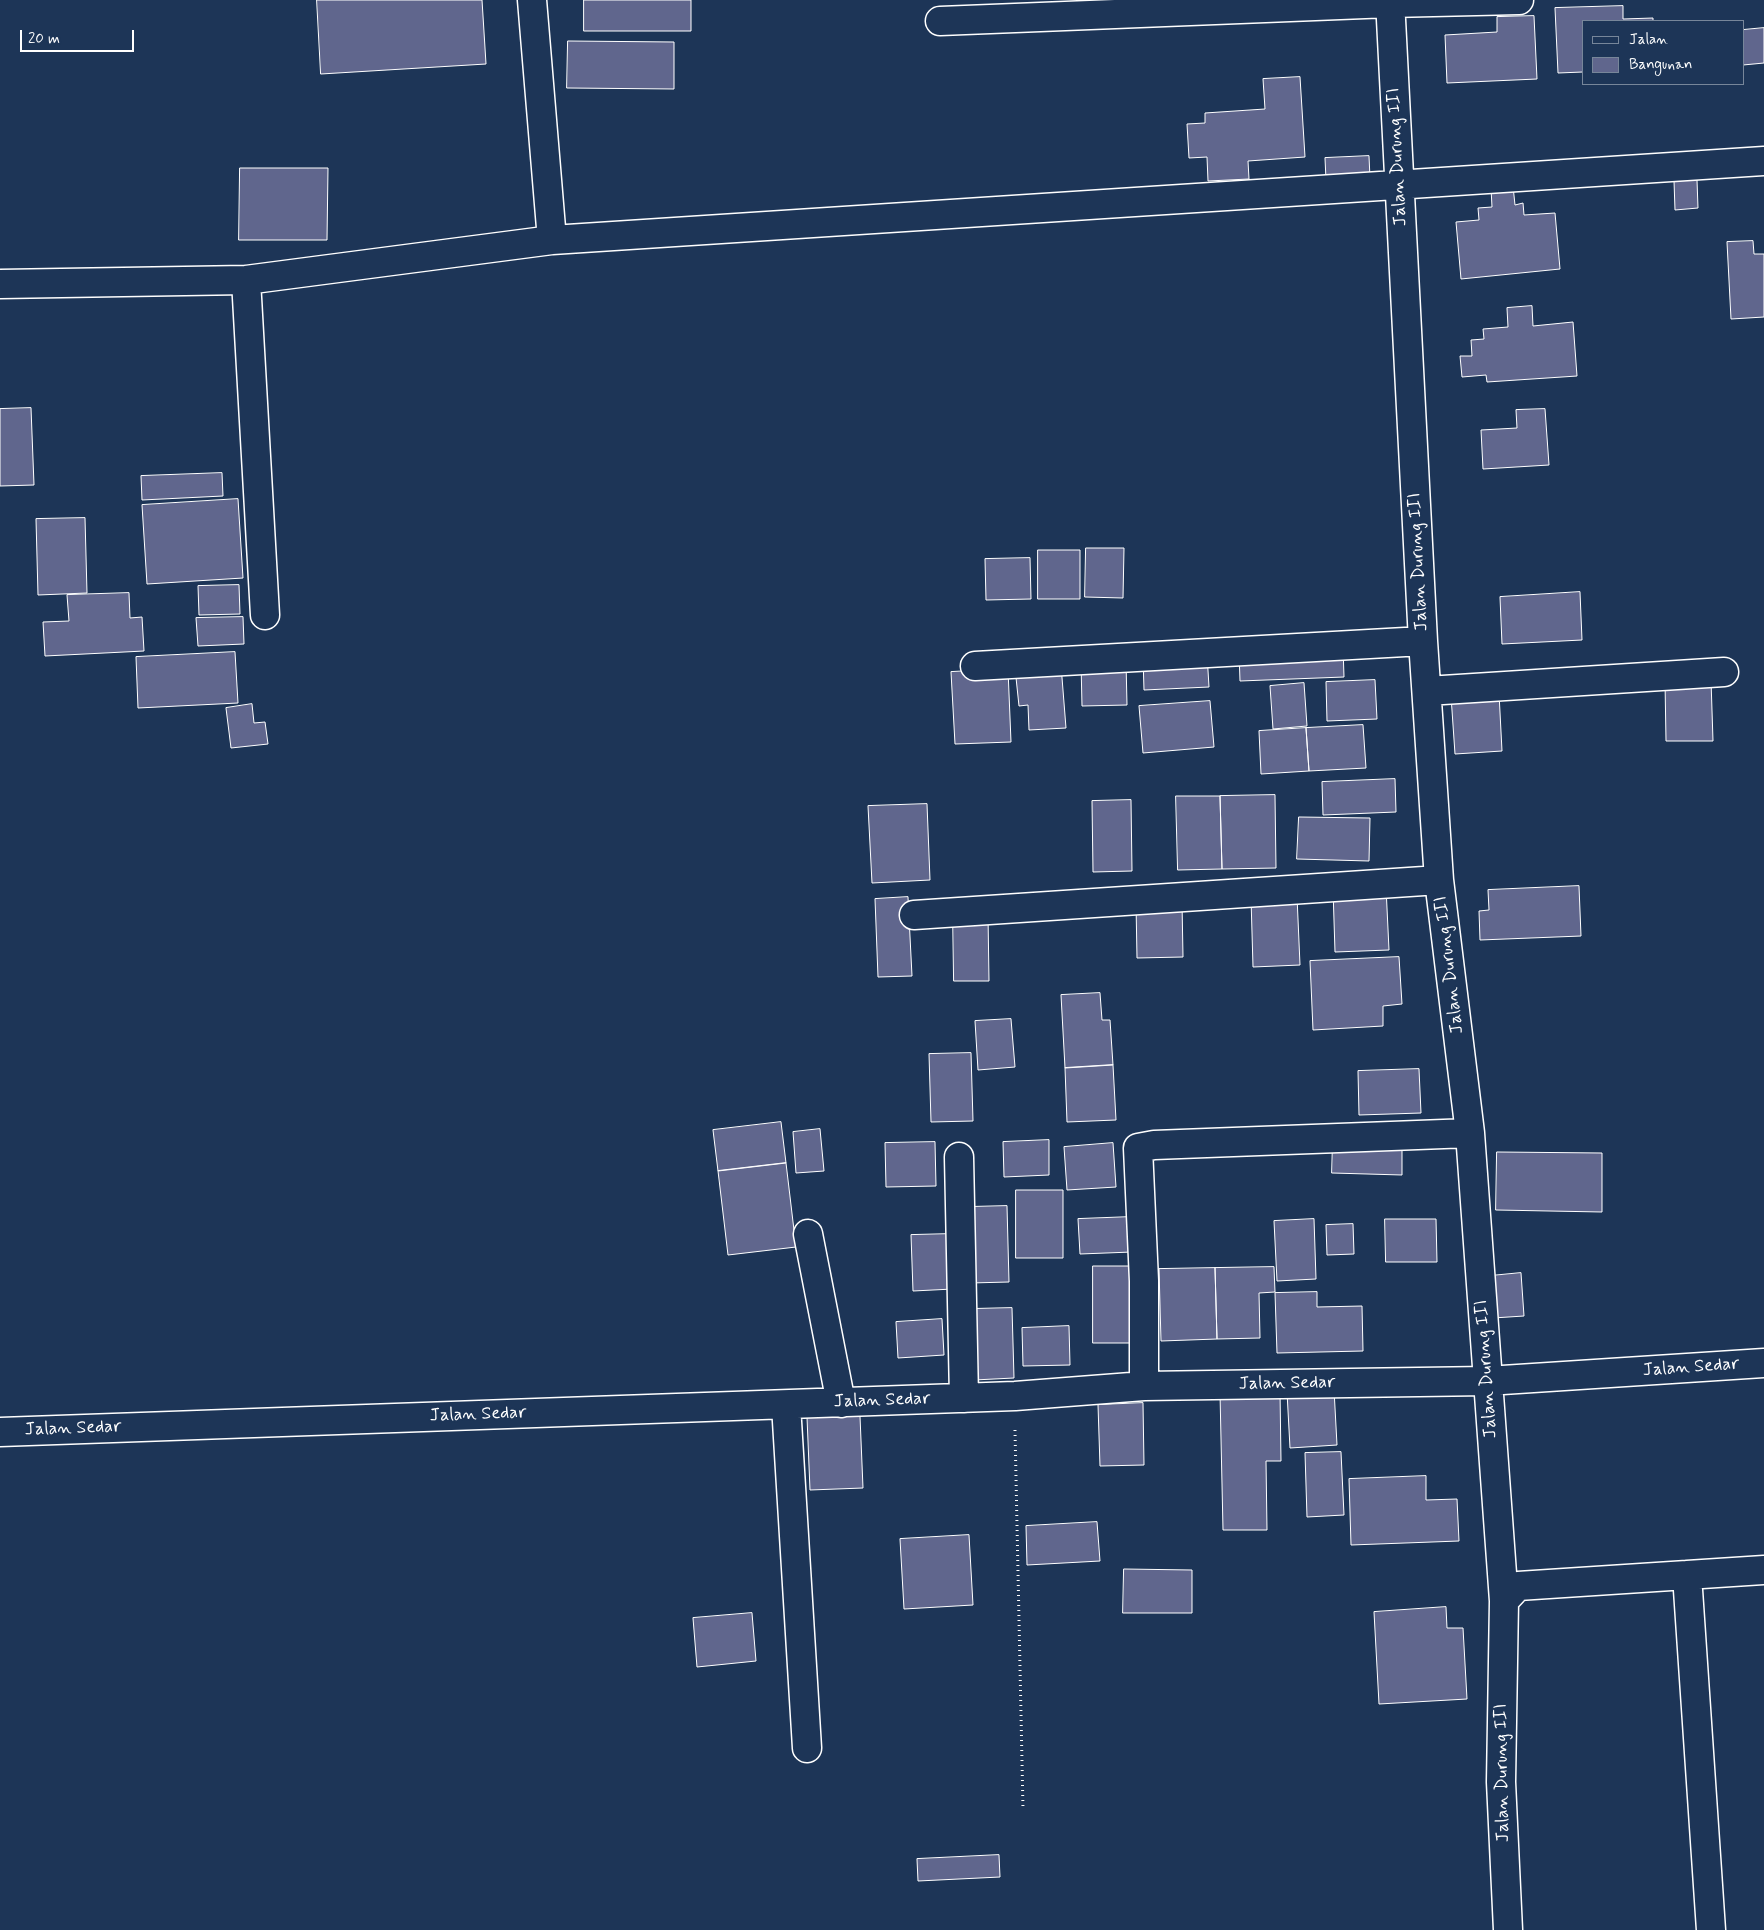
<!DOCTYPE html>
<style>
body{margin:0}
#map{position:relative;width:1764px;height:1930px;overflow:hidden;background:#1d3557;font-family:Mynerve,sans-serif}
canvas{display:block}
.legend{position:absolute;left:1582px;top:20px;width:162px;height:65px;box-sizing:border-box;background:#1d3557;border:1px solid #77869a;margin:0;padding:6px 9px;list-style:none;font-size:15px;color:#fff}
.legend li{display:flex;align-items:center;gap:10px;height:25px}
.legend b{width:25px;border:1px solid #77869a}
.scale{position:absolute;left:20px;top:30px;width:114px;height:22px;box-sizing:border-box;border:2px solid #fff;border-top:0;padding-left:6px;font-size:15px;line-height:18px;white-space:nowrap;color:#fff;-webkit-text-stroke:4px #1d3557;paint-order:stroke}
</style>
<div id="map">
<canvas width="1764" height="1930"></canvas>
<ul class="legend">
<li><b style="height:6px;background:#1d3557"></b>Jalan</li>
<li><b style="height:14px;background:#60668d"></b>Bangunan</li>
</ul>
<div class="scale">20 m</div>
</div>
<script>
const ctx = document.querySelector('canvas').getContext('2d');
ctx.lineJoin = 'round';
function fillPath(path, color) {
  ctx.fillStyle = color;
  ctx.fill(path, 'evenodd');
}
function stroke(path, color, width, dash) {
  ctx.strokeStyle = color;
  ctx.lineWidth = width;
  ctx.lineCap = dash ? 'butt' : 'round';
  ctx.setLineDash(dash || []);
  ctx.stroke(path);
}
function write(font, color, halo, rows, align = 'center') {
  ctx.font = font + ' Mynerve,sans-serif';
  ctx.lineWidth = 4;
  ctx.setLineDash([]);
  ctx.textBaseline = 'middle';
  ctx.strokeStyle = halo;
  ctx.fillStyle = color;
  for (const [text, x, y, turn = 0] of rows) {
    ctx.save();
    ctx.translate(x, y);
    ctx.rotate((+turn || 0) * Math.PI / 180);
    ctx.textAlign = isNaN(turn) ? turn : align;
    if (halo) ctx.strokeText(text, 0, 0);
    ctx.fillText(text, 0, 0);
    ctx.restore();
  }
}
const building = new Path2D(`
 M317,0H482L486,64L321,74Z
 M584,0H691V31H584Z
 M1623,6V19L1653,18V21H1583V72L1558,73L1555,8Z
 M1534,16L1537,79L1447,83L1445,35L1497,32V17Z
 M1764,28V63L1743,65V30Z
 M568,41L674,42V89L567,88Z
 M1300,77L1305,157L1248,161L1249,179L1208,181L1207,157L1189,158L1187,124L1205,123V113L1265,109L1263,79Z
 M1369,156L1370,178L1326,180L1325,158Z
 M240,168H328L327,240H239Z
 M1697,180L1698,208L1675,210L1674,181Z
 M1513,186L1515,205L1523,203L1524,215L1555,213L1560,269L1461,279L1456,222L1479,220L1478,208L1492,207L1491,188Z
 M1753,241L1754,254H1764V317L1731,319L1727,242Z
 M1532,306L1533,326L1573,322L1577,376L1487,382L1486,375L1462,377L1460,356H1472L1471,340L1484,339L1483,329L1508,327L1507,308Z
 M31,408L34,485L0,486V409Z
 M1545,409L1549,465L1483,469L1481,430L1517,428L1516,410Z
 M222,473L223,496L142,500L141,476Z
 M238,499L243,578L147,584L142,505Z
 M85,518L87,593L38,595L36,519Z
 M1086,548H1124L1123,598L1085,597Z
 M1038,550H1080V599H1038Z
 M1030,558L1031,599L986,600L985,559Z
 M239,585L240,614L199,615L198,586Z
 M1580,592L1582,640L1502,644L1500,597Z
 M129,593L130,618L142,617L144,651L45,656L43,622L69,621L67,595Z
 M243,617L244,644L198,646L196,618Z
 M1343,647L1344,677L1240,681L1239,652Z
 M235,652L238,703L138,708L136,657Z
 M1207,654L1209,687L1144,690L1143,657Z
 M1126,661L1127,705L1082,706L1081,662Z
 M1061,665L1066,728L1029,730L1028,705L1019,706L1015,668Z
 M1008,669L1011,742L955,744L951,672Z
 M1375,680L1377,719L1327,721L1326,682Z
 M1711,680L1713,741H1666L1665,681Z
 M1304,683L1307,726L1273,729L1270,686Z
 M1499,693L1502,751L1455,754L1451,696Z
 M1210,701L1214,747L1143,753L1139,706Z
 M252,704L254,723L265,722L268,744L231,748L226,708Z
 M1363,725L1366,768L1309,771L1306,728Z
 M1306,728L1309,771L1261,774L1259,731Z
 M1395,779L1396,812L1323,815L1322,782Z
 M1275,795L1276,868L1222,869L1220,796Z
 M1176,796H1220L1222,869L1178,870Z
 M1131,800L1132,871L1093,872L1092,801Z
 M927,804L930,880L872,883L868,806Z
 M1299,817L1370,818L1369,861L1297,859Z
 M1579,886L1581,936L1480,940L1479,911L1489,910L1488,890Z
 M1386,887L1389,950L1335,952L1333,889Z
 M1297,896L1300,965L1253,967L1251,898Z
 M908,897L912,976L878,977L875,899Z
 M1182,902L1183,957L1137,958L1136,903Z
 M953,915H988L989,981H954Z
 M1399,957L1402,1004L1383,1006V1026L1313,1030L1310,961Z
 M1100,993L1102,1020H1110L1113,1065L1065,1068L1061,995Z
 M1011,1019L1015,1067L978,1070L975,1021Z
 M971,1053L973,1121L931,1122L929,1054Z
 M1113,1065L1116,1120L1067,1122L1065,1068Z
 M1419,1069L1421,1113L1359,1115L1358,1071Z
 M781,1122L786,1163L718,1171L713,1130Z
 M820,1129L824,1171L796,1173L793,1132Z
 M1049,1140V1175L1004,1177L1003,1142Z
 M1333,1140L1402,1142V1175L1332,1173Z
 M935,1142L936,1186L886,1187L885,1143Z
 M1113,1143L1116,1187L1067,1190L1064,1147Z
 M1497,1152L1602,1153V1212L1496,1210Z
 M786,1163L796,1247L728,1255L718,1171Z
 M1016,1190H1063V1258H1016Z
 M1007,1206L1009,1282L970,1283L968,1207Z
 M1131,1217L1132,1252L1080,1254L1078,1219Z
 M1314,1219L1316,1279L1277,1281L1274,1221Z
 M1385,1219H1436L1437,1262H1386Z
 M1353,1224L1354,1254L1327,1255L1326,1225Z
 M951,1234L953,1289L913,1291L911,1235Z
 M1093,1266H1138V1343H1093Z
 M1274,1267L1275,1292L1259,1293L1260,1338L1217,1339L1215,1268Z
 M1215,1268L1217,1339L1161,1341L1159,1269Z
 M1521,1273L1524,1316L1493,1318L1490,1276Z
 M1317,1292V1307L1362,1306L1363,1351L1277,1353L1275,1293Z
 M1012,1308L1014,1378L974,1380L971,1309Z
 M942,1319L944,1355L898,1358L896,1322Z
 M1069,1326L1070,1365L1023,1366L1022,1328Z
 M1334,1389L1337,1445L1290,1448L1287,1392Z
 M1280,1391L1281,1461H1266L1267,1530H1223L1220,1393Z
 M1143,1403L1144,1465L1100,1466L1098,1405Z
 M860,1416L863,1488L810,1490L807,1417Z
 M1341,1452L1344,1515L1307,1517L1305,1453Z
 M1426,1476V1500L1457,1499L1459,1541L1351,1545L1349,1479Z
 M1097,1522L1100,1561L1027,1565L1026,1526Z
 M969,1535L973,1605L904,1609L900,1539Z
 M1124,1569L1192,1570V1613H1123Z
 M1446,1607L1447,1628H1463L1467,1699L1379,1704L1374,1612Z
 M752,1613L756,1661L697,1667L693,1618Z
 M999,1855L1000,1877L918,1881L917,1859Z`);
fillPath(building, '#60668d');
stroke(building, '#fff', 1);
const minor = new Path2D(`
 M532,0L552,240
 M1390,0L1423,641L1439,880L1470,1133L1504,1601L1501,1782L1508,1930
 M940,21L1390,3L1519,0
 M246,280L265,615
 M0,284L246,280L552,240L1764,161
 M975,666L1423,641
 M1427,691L1724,672
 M914,915L1439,880
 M959,1157L964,1398
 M808,1234L841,1403
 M1144,1386V1281L1138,1148L1154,1145L1470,1133
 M786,1405L807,1748
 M0,1432L1015,1396L1144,1386L1487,1381L1764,1363
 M1687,1575L1711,1930
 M1504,1601L1518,1586L1764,1570`);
stroke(minor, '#fff', 31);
stroke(new Path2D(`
 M1015,1430L1023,1809`), '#fff', 3, [1, 4]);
stroke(minor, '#1d3557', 28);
write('18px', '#fff', '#1d3557', [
 ["Jalan Durung III",1398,157,-93],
 ["Jalan Durung III",1419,562,-93],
 ["Jalan Durung III",1450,965,-97],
 ["Jalan Sedar",1691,1368,-4],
 ["Jalan Durung III",1487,1369,-94],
 ["Jalan Sedar",1287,1384,-1],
 ["Jalan Sedar",882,1401,-2],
 ["Jalan Sedar",478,1415,-2],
 ["Jalan Sedar",73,1429,-2],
 ["Jalan Durung III",1503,1773,-91]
]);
</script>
